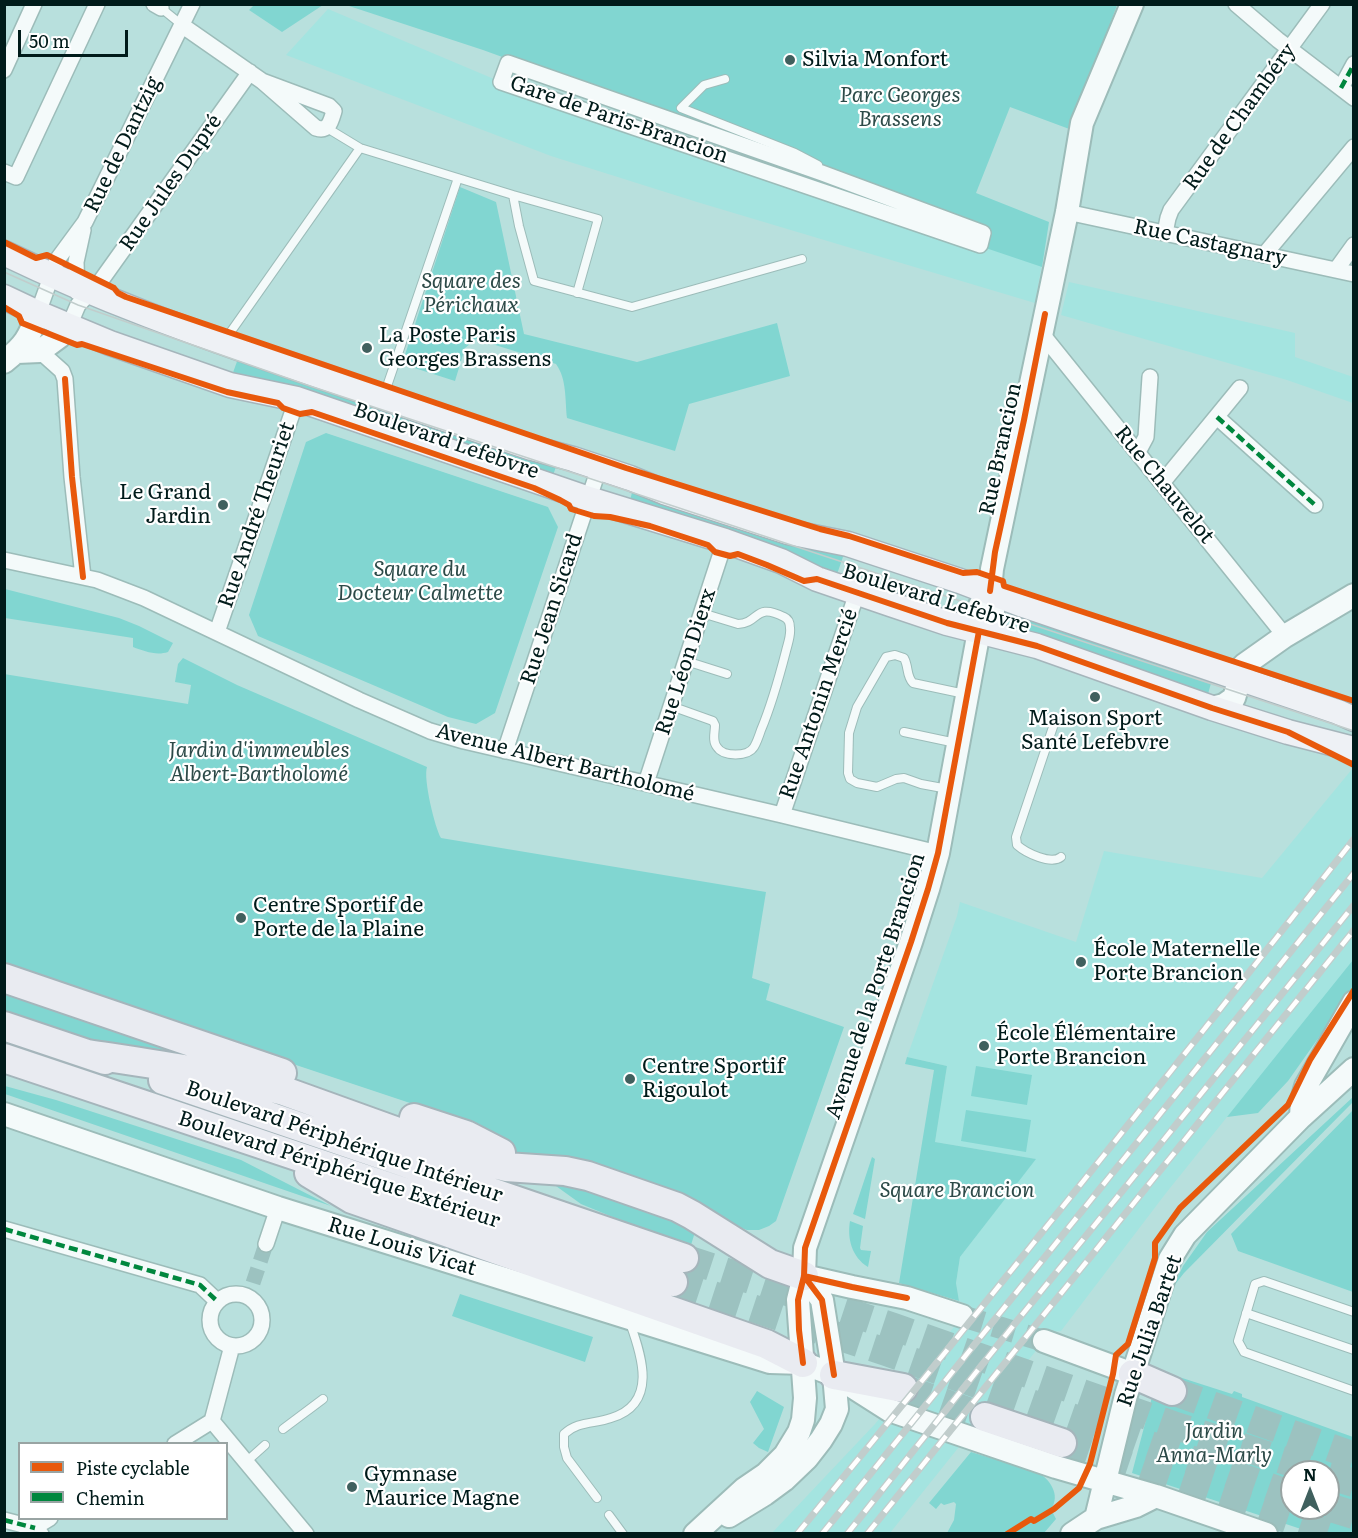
<!DOCTYPE html>
<meta charset="utf-8">
<style>
body{margin:0}
#map{position:relative;width:1358px;height:1538px;overflow:hidden;background:#b8e0dd;font-family:Literata,serif}
canvas{display:block}
.frame{position:absolute;inset:0;border:6px solid #001b1a;pointer-events:none}
.legend{position:absolute;left:18px;top:1442px;width:210px;height:78px;box-sizing:border-box;background:#fff;border:2px solid #99a4a3;margin:0;padding:8px 10px;list-style:none;font-size:18px;color:#001b1a}
.legend li{display:flex;align-items:center;gap:12px;height:30px}
.legend b{width:30px;border:2px solid #99a4a3}
.north{position:absolute;left:1280px;top:1460px;width:60px;height:60px;box-sizing:border-box;background:#fff;border:2px solid #99a4a3;border-radius:50%;rotate:0deg;font-size:16px;font-weight:700;line-height:24px;text-align:center;color:#001b1a}
.north::after{content:'';display:block;margin:auto;width:21px;height:27px;background:#40605e;clip-path:polygon(50% 0,100% 100%,50% 72%,0 100%)}
.scale{position:absolute;left:18px;top:30px;width:110px;height:27px;box-sizing:border-box;border:3px solid #001b1a;border-top:0;padding-left:8px;font-size:18px;line-height:21px;white-space:nowrap;color:#001b1a;-webkit-text-stroke:4px #fff;paint-order:stroke}
</style>
<div id="map">
<canvas width="1358" height="1538"></canvas>
<div class="frame"></div>
<ul class="legend">
<li><b style="height:8px;background:#e8590c"></b>Piste cyclable</li>
<li><b style="height:8px;background:#00873e"></b>Chemin</li>
</ul>
<div class="north">N</div>
<div class="scale">50 m</div>
</div>
<script>
const ctx = document.querySelector('canvas').getContext('2d');
ctx.lineJoin = 'round';
function fillPath(path, color) {
  ctx.fillStyle = color;
  ctx.fill(path, 'evenodd');
}
function stroke(path, color, width, dash) {
  ctx.strokeStyle = color;
  ctx.lineWidth = width;
  ctx.lineCap = dash ? 'butt' : 'round';
  ctx.setLineDash(dash || []);
  ctx.stroke(path);
}
function write(font, color, halo, rows, align = 'center') {
  ctx.font = font + ' Literata,serif';
  ctx.lineWidth = 4.5;
  ctx.setLineDash([]);
  ctx.textBaseline = 'middle';
  ctx.strokeStyle = halo;
  ctx.fillStyle = color;
  for (const [text, x, y, turn = 0] of rows) {
    ctx.save();
    ctx.translate(x, y);
    ctx.rotate((+turn || 0) * Math.PI / 180);
    ctx.textAlign = isNaN(turn) ? turn : align;
    if (halo) ctx.strokeText(text, 0, 0);
    ctx.fillText(text, 0, 0);
    ctx.restore();
  }
}
fillPath(new Path2D(`
 M328,9L494,79L700,150L1042,264L1035,303L697,202L551,156L286,55Z
 M1069,282L1295,333V357L1353,377V403L1287,380L1061,315Z
 M1353,768V983L1334,1014L1227,1117L1166,1193L1061,1331L1051,1332L890,1533L771,1534L875,1424L971,1306L959,1301L956,1283L960,1257L1035,1159L935,1142L947,1066L907,1057L957,916L960,902L1076,942L1104,851L1262,878Z`), '#a4e4e0');
fillPath(new Path2D(`
 M254,5V4L323,5L282,32L249,10Z
 M346,5H1117L1072,130L1010,107L976,193L1049,222L1042,267L808,188L814,172H819L483,50Z
 M460,187L496,202L524,334L637,362L777,323L790,376L689,404L675,451L567,418C565,400 567,379 556,364L476,339L465,348L455,381L402,364Z
 M239,356L557,464L552,478L231,378Z
 M326,433L548,507L558,527L495,713L476,724L448,717L258,636L249,615L306,442Z
 M633,489L845,551L835,580L629,504Z
 M5,589L119,618L139,626L173,643L168,652C156,656 144,651 133,647V638L5,618Z
 M1031,616L1213,676L1208,694L1026,634Z
 M183,658L237,685L427,767C423,779 435,828 441,838L766,892L752,978L770,984L766,1000L844,1027L776,1221L769,1226L759,1230H747L738,1227L714,1211L686,1197L518,1157L425,1108L5,968L4,674L188,704L191,685L175,682L178,664Z
 M1353,960V989L1288,1081L1258,1113L1227,1117Z
 M5,989L252,1074L72,1036L5,1013Z
 M907,1057L947,1066L935,1142L1036,1159L960,1257L956,1283L959,1301L899,1283L934,1070L905,1064Z
 M976,1066L1032,1075L1027,1105L971,1096Z
 M5,1086L56,1100L241,1160L331,1206L5,1094Z
 M1353,1097V1102L1184,1273L1173,1287L1183,1266L1207,1232Z
 M966,1110L1031,1120L1026,1152L961,1141Z
 M1353,1110V1292L1238,1251L1231,1234Z
 M872,1157L875,1159L865,1219L853,1214Z
 M549,1181L576,1184L673,1213L695,1232L691,1245L615,1218L581,1204Z
 M850,1221L863,1226L860,1248L861,1250L871,1251L868,1267C852,1257 847,1239 850,1221Z
 M460,1294L593,1337L585,1362L452,1316Z
 M1179,1377L1232,1394L1234,1391L1242,1394V1397L1353,1437V1533H1313L1132,1473L1152,1397L1172,1403ZM1292,1472H1328V1508H1292Z
 M757,1391L784,1407L768,1452L759,1448L753,1443L764,1429L750,1402Z
 M971,1452L1037,1472C1050,1479 1061,1495 1051,1509L1056,1519L1044,1533H947L954,1520L956,1504L954,1502L944,1505L941,1503L936,1509L929,1503Z`), '#81d6d1');
stroke(new Path2D(`
 M253,1283L266,1244`), '#9cc2c0', 15, [15, 8]);
stroke(new Path2D(`
 M962,1316L1044,1341`), '#9cc2c0', 22, [22, 11]);
stroke(new Path2D(`
 M684,1258L894,1327L1173,1425L1320,1472
 M673,1282L886,1352L1292,1495
 M903,1388L985,1417
 M1172,1391L1354,1456
 M1062,1443L1331,1534
 M1328,1475L1354,1483
 M1328,1507L1354,1515`), '#9cc2c0', 28, [28, 14]);
const lane = new Path2D(`
 M161,8L182,25
 M725,79L704,85L681,108L795,153L818,165
 M327,128L360,148L513,195L519,226L534,281L632,307L802,259
 M513,195L598,219L577,293
 M225,340L360,148
 M384,395L458,178
 M686,661L727,674
 M671,706L713,721L715,725C715,732 712,741 717,747C723,757 748,757 754,747C757,742 759,736 761,730C772,704 779,678 786,651C788,643 791,635 790,628C790,623 789,619 784,617C754,602 760,623 738,624L702,613
 M1054,724L1016,837L1017,845C1026,853 1051,865 1061,857
 M904,732L956,743
 M948,789L921,784L904,778L896,779L877,787L857,783L850,779L848,773L849,733L857,707L886,657L895,655L904,658C909,667 906,676 913,683L965,694
 M1354,1312L1264,1281L1255,1284L1238,1341L1244,1352L1354,1391
 M1246,1313L1354,1350
 M283,1429L323,1399
 M246,1462L265,1445
 M597,1498L567,1458L564,1447V1434C578,1421 594,1424 611,1418C658,1404 642,1356 630,1323
 M609,1515L623,1534`);
const street = new Path2D(`
 M154,4L161,8
 M1236,4L1278,40L1354,98
 M183,26L262,81L316,128C329,132 331,121 334,111L329,106L262,81
 M508,63L822,173L983,233L980,245L501,82Z
 M4,70L34,4
 M1341,88L1354,64
 M4,172L16,177L97,4
 M1067,212L1354,274
 M1165,233L1168,218L1171,210L1322,4
 M1264,255L1354,147
 M1336,270L1354,245
 M77,292L76,262L83,230
 M38,313L57,260L85,222L192,4
 M69,326L78,305L100,282L250,72
 M1042,334L1285,636
 M34,346L62,371L65,379L72,477L83,577
 M1217,417L1315,505
 M1138,452L1146,437L1150,377
 M1162,483L1240,388
 M4,560L97,580L144,598L359,700L430,731L464,741L782,815L938,853
 M217,632L297,399
 M505,751L599,468
 M646,783L725,541
 M782,815L857,593
 M4,1229L200,1285L217,1301
 M266,1244L278,1208
 M210 1320a26 26 0 1 1 52 0a26 26 0 1 1-52 0Z
 M212,1421L306,1534
 M175,1444L212,1421L232,1346
 M4,1520L35,1528L41,1534
 M27,1532L50,1518`);
const secondary = new Path2D(`
 M17,352L40,351L59,337L69,326
 M4,362C25,345 29,338 38,313
 M979,631L992,618L993,611L990,591L992,569L1067,212L1082,123L1132,4
 M1212,708L1224,705L1234,698L1244,665L1285,636L1354,595
 M4,1114L278,1208L770,1362L803,1363L834,1375L889,1410L1056,1467L1156,1496L1266,1534
 M1301,1117L1302,1100L1306,1086L1354,1002
 M804,1276L852,1287L907,1298L962,1316
 M1044,1341L1133,1374
 M729,1516L765,1494L784,1480L807,1458L821,1440L831,1424L837,1409L834,1375L822,1300L804,1276
 M1096,1518L1126,1395L1170,1259L1185,1235L1301,1117L1354,1069
 M695,1534L744,1489L766,1474L785,1455L799,1432L803,1420L805,1398L798,1300L804,1276L805,1248L911,942L928,889L938,853L979,631C976,610 976,609 990,591
 M1072,1534L1096,1518L1136,1506L1156,1496`);
const primary = new Path2D(`
 M4,253C99,299 197,334 296,368C375,395 453,422 532,448L573,459L630,478L664,492L788,532L848,544L960,581L1023,605L1338,712L1354,719
 M4,297L38,313L110,343L230,385L297,399L589,499L725,541L781,561L817,579L890,604L947,623L1037,646L1212,708L1288,732L1354,749`);
const highway = new Path2D(`
 M4,978L282,1073
 M4,1026L105,1060
 M88,1054C153,1064 219,1073 284,1091L470,1158L506,1167L565,1171L588,1176L677,1207L692,1215L770,1264L804,1276
 M4,1058L673,1282
 M163,1080L684,1258
 M414,1118L466,1135L501,1153
 M309,1173L352,1199L766,1344L803,1363
 M1133,1374L1172,1391
 M834,1375L903,1388
 M985,1417L1062,1443`);
stroke(lane, '#9cbcb9', 10);
stroke(street, '#9cbcb9', 18);
stroke(secondary, '#9cbcb9', 26);
stroke(primary, '#a5b5bb', 27);
stroke(highway, '#a5b5bb', 32);
stroke(lane, '#f4fafa', 8);
stroke(street, '#f4fafa', 15);
stroke(secondary, '#f4fafa', 22);
stroke(primary, '#eef1f5', 24);
stroke(highway, '#e9ebf1', 28);
stroke(new Path2D(`
 M4,272L78,305L310,386L1354,731`), '#c1cdcc', 1.5);
const rail = new Path2D(`
 M797,1534C985,1305 1171,1073 1354,839
 M822,1534L1354,873
 M847,1534L1017,1321L1354,905
 M867,1534L1354,930`);
stroke(rail, '#c1cdcc', 7);
stroke(rail, '#fff', 4.5, [14]);
stroke(new Path2D(`
 M1341,88L1354,64
 M1217,417L1315,505
 M4,1229L200,1285L217,1301
 M4,1520L35,1528`), '#00873e', 4.5, [9, 4.5]);
stroke(new Path2D(`
 M4,242L36,258L47,255L114,288L118,293L126,297L626,468L820,529L849,536L963,573L977,572L1003,581L1004,586L1354,701
 M4,307L19,316L22,323L77,345L82,344L227,392L278,403L283,408L300,414L312,412L534,488L560,500L569,505L571,509L594,516L610,517L650,526L708,545L715,552L730,556L738,554L767,565L804,581L817,579L947,623L1037,646L1212,708L1288,732L1354,765
 M65,379L72,477L83,577
 M990,591L995,552L1024,420L1045,314
 M804,1276L822,1300L834,1375
 M804,1276L852,1287L907,1298
 M803,1363L799,1330L798,1300L804,1276L805,1248L911,942L928,889L938,853L979,631
 M1007,1534L1031,1519L1034,1521L1054,1509L1079,1488L1090,1464L1113,1374L1116,1355L1128,1344L1155,1258V1243L1180,1208L1288,1105L1310,1060L1354,990`), '#e8590c', 6);
for (const [x, y, r, color] of [
 [790,60,6,"#40605e"],
 [367,348,6,"#40605e"],
 [223,505,6,"#40605e"],
 [1095,697,6,"#40605e"],
 [241,918,6,"#40605e"],
 [1081,962,6,"#40605e"],
 [984,1046,6,"#40605e"],
 [630,1079,6,"#40605e"],
 [352,1487,6,"#40605e"]
]) {
  const dot = new Path2D();
  dot.arc(x, y, r, 0, 2 * Math.PI);
  ctx.fillStyle = color;
  ctx.fill(dot);
  stroke(dot, '#fff', 2);
}
write('21px', '#001b1a', '#fff', [
 ["Silvia Monfort",802,60],
 ["La Poste Paris",379,336],
 ["Georges Brassens",379,360],
 ["Le Grand",211,493,"right"],
 ["Jardin",211,517,"right"],
 ["Maison Sport",1095,719,"center"],
 ["Santé Lefebvre",1095,743,"center"],
 ["Centre Sportif de",253,906],
 ["Porte de la Plaine",253,930],
 ["École Maternelle",1093,950],
 ["Porte Brancion",1093,974],
 ["École Élémentaire",996,1034],
 ["Porte Brancion",996,1058],
 ["Centre Sportif",642,1067],
 ["Rigoulot",642,1091],
 ["Gymnase",364,1475],
 ["Maurice Magne",364,1499]
], 'left');
write('italic 21px', '#2c4a48', '#fff', [
 ["Parc Georges",900,96],
 ["Brassens",900,120],
 ["Square des",471,282],
 ["Périchaux",471,306],
 ["Square du",420,570],
 ["Docteur Calmette",420,594],
 ["Jardin d'immeubles",259,751],
 ["Albert-Bartholomé",259,775],
 ["Square Brancion",957,1191],
 ["Jardin",1214,1432],
 ["Anna-Marly",1214,1456]
]);
write('21px', '#001b1a', '#fff', [
 ["Rue de Chambéry",1240,117,-54],
 ["Gare de Paris-Brancion",619,120,19],
 ["Rue de Dantzig",123,145,-64],
 ["Rue Jules Dupré",171,183,-55],
 ["Rue Castagnary",1210,243,12],
 ["Boulevard Lefebvre",446,441,19],
 ["Rue Brancion",1001,449,-78],
 ["Rue Chauvelot",1164,485,51],
 ["Rue André Theuriet",257,515,-71],
 ["Boulevard Lefebvre",936,599,17],
 ["Rue Jean Sicard",552,609,-72],
 ["Rue Léon Dierx",686,662,-72],
 ["Rue Antonin Mercié",819,704,-71],
 ["Avenue Albert Bartholomé",565,763,14],
 ["Avenue de la Porte Brancion",876,986,-72],
 ["Boulevard Périphérique Intérieur",344,1142,19],
 ["Boulevard Périphérique Extérieur",339,1170,18],
 ["Rue Louis Vicat",402,1247,17],
 ["Rue Julia Bartet",1150,1331,-71]
]);
</script>
